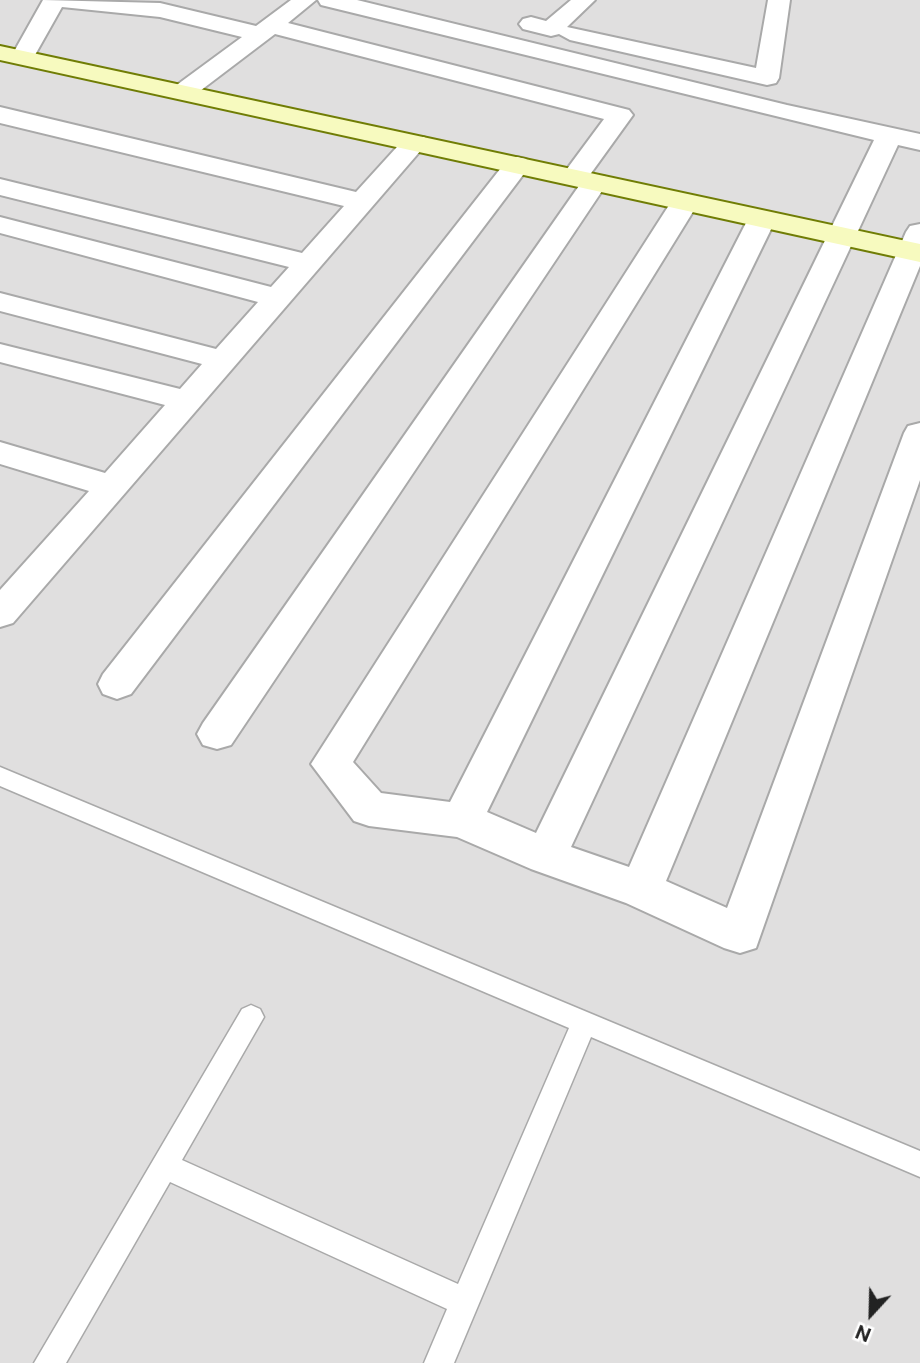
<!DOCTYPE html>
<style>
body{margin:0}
#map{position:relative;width:920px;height:1363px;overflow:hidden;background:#f2efe9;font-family:"Public Sans",sans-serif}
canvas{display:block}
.north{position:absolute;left:836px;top:1279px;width:70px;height:70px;-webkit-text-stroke:5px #fff;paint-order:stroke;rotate:202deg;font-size:19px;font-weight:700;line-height:28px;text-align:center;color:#222}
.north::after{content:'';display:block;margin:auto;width:24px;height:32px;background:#222;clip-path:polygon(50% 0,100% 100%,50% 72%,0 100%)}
</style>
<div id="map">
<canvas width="920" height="1363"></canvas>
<div class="north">N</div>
</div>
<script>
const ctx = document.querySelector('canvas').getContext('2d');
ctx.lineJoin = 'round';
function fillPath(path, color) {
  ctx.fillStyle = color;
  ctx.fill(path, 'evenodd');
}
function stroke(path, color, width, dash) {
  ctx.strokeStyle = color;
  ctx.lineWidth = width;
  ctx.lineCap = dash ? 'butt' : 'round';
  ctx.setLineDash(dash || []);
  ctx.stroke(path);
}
fillPath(new Path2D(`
 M0,0H920V1363H0Z`), '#e0dfdf');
const lane = new Path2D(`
 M0,767L920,1151V1177L591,1037L454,1363H424L447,1309L170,1182L66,1363H34L242,1009L251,1005L260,1009L264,1017L182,1160L458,1284L569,1028L0,786Z`);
const street = new Path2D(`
 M43,0L160,3L256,26L291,0H316L288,23L629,110L633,115L589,176H604L608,182L231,745L217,749L203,745L197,734L203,723L581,183H565L561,177L604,119L275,34L192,97H174L171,92L174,87L242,37L160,17L62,7L31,62H15L11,57Z
 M318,0H357L787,105L920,134V150L898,145L571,847L629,867L906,232L910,226L920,224V266L666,881L727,908L904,433L908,426L920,423V480L756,948L740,953L724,948L626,903L531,869L457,837L369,826L354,821L311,764L671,202L675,196H695L699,202L353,762L381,793L450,802L748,219L752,213H772L776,219L487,812L536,833L874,140L321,5Z
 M571,0H595L567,27L756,68L768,0H790L779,78L776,83L767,85L570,40L559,34L551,36L523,29L519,24L523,19L531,17L546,21Z
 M0,107L356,192L406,137H424L428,142L13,623L0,627V590L89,491L0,464V442L105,473L165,405L0,362V344L180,389L202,364L0,311V293L216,349L258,302L0,233V217L271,287L289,267L0,195V179L302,253L344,206L0,123Z
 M517,157L526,159L530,165L526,171L131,694L117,699L103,694L98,684L103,674L508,159Z`);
const secondary = new Path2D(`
 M0,46L920,244V262L0,60Z`);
stroke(lane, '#a9a9a9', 3);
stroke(street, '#a9a9a9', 4);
stroke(secondary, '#707d05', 4);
fillPath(lane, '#fff');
fillPath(street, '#fff');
fillPath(secondary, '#f7fabf');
</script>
